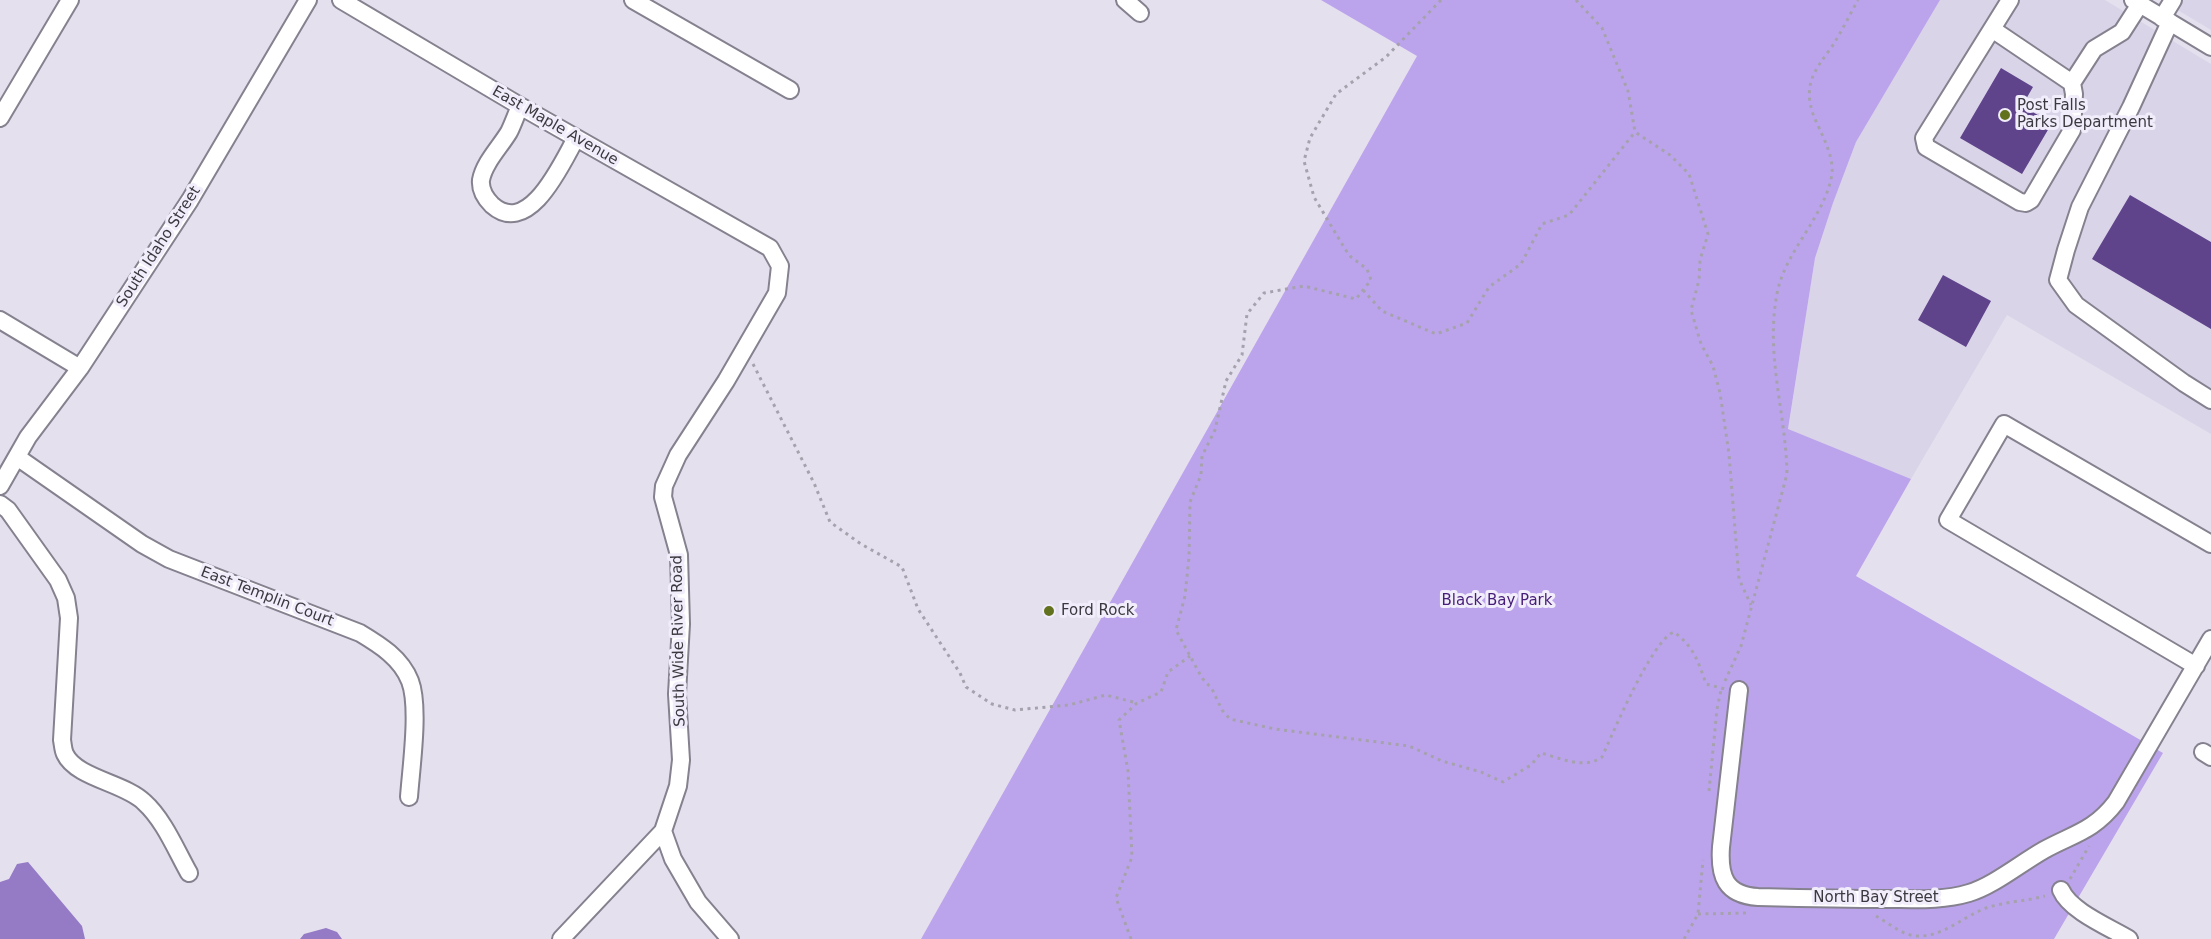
<!DOCTYPE html>
<style>
body{margin:0}
canvas{display:block;background:#e4e0ee}
</style>
<canvas width="2211" height="939"></canvas>
<script>
const ctx = document.querySelector('canvas').getContext('2d');
ctx.lineJoin = 'round';
function fillPath(path, color) {
  ctx.fillStyle = color;
  ctx.fill(path, 'evenodd');
}
function stroke(path, color, width, dash) {
  ctx.strokeStyle = color;
  ctx.lineWidth = width;
  ctx.lineCap = dash ? 'butt' : 'round';
  ctx.setLineDash(dash || []);
  ctx.stroke(path);
}
function write(font, color, halo, rows, align = 'center') {
  ctx.font = font + ' "DejaVu Sans",sans-serif';
  ctx.lineWidth = 6;
  ctx.setLineDash([]);
  ctx.textBaseline = 'middle';
  ctx.strokeStyle = halo;
  ctx.fillStyle = color;
  for (const [text, x, y, turn = 0] of rows) {
    ctx.save();
    ctx.translate(x, y);
    ctx.rotate((+turn || 0) * Math.PI / 180);
    ctx.textAlign = isNaN(turn) ? turn : align;
    if (halo) ctx.strokeText(text, 0, 0);
    ctx.fillText(text, 0, 0);
    ctx.restore();
  }
}
fillPath(new Path2D(`
 M1940,0H2105L2211,64V434L2007,315L1911,479L1788,430L1815,258L1833,203L1856,142Z
 M2161,0H2211V30Z`), '#dad4e9');
fillPath(new Path2D(`
 M1321,0H1940L1856,142L1833,203L1815,258L1788,429L1911,479L1856,576L2163,753L2054,939H921L1417,56Z`), '#bca4ec');
fillPath(new Path2D(`
 M28,862L82,926L85,939H0V882L9,879L17,864Z
 M326,928L337,932L342,939H300L304,934Z`), '#957ac6');
fillPath(new Path2D(`
 M2001,68L2033,87L2022,106L2052,123L2022,174L1960,138Z
 M2130,195L2211,242V329L2092,259Z
 M1943,275L1991,301L1966,347L1918,320Z`), '#5f448b');
const minor = new Path2D(`
 M341,0L520,106L770,248L780,266L777,293L726,381L678,455L664,486L663,497L679,555L681,624L677,694L681,760L678,786L663,831L673,859L698,902L730,939
 M633,0L790,90
 M1125,0L1140,13
 M2133,0L2211,47
 M2162,18L2173,0
 M2170,22L2131,107L2080,207L2066,250L2058,280L2076,305L2184,383L2211,400
 M1992,29L2072,83L2074,94L2072,130L2031,200L2026,203L2020,202L1926,147L1924,138L2010,0
 M2072,83L2094,49L2122,32L2140,4
 M520,106C516,115 513,124 509,132C500,147 484,163 481,180C480,190 485,198 492,205C529,238 562,163 576,138
 M0,118L70,0
 M0,320L80,368
 M17,457L142,544L169,559L360,633C380,645 401,658 410,681C420,707 411,768 409,797
 M0,486L28,437L80,368L190,200L308,0
 M0,504L8,510L58,580L66,598L69,618L62,740C63,745 63,750 65,754C76,778 125,783 144,802C164,820 176,850 189,873
 M2196,666L1948,520L2004,424L2211,544
 M1739,690L1721,847C1719,876 1725,895 1758,897C1801,898 1844,899 1886,899C1914,899 1942,901 1969,893C1993,886 2021,863 2044,850C2073,834 2094,831 2116,802L2211,639
 M2203,752L2211,757
 M2061,890C2070,911 2109,927 2129,939
 M561,939L663,831`);
stroke(minor, '#85818e', 20);
stroke(new Path2D(`
 M1441,0L1386,57L1336,94L1310,138L1304,161L1314,197L1345,249L1351,257L1367,269L1371,280L1356,299L1304,286L1264,293L1247,314L1242,355L1226,381L1215,430L1202,456L1201,475L1190,502L1189,557L1185,596L1176,630L1202,678L1212,689L1222,710L1230,719L1275,729L1409,746L1442,761L1481,772L1503,782L1531,765L1541,753C1560,758 1585,770 1602,757C1613,733 1652,640 1674,632C1694,647 1698,661 1706,684L1725,689
 M1576,0L1602,28L1628,91L1635,132L1670,155L1689,174L1708,234L1700,260L1699,280L1691,310L1701,344L1713,366L1720,393L1729,454L1739,579L1751,605
 M1363,290L1382,311L1436,334L1467,323L1489,287L1521,264L1542,224L1569,215L1635,132
 M753,364L814,483L830,522L861,544L902,567L918,609L960,673L966,687L992,704L1015,710L1069,705L1106,695L1137,703
 M1725,681L1741,646L1787,474C1786,412 1764,352 1778,289C1788,248 1825,216 1832,174C1834,154 1820,132 1813,114C1803,84 1815,70 1831,48C1841,33 1849,16 1858,0
 M1709,791L1717,709L1721,690
 M2070,879L2089,846
 M1698,914L1747,913
 M1876,916C1889,923 1903,936 1918,936C1943,937 1964,916 1986,908C2004,902 2026,901 2045,896
 M1131,939L1116,898L1132,857L1128,771L1119,720L1137,703L1161,692L1168,672L1190,656
 M1684,939L1698,914L1703,860`), '#a5a2ad', 3, [3, 4.5]);
stroke(minor, '#fff', 16);
for (const [x, y, r, color] of [
 [2005,115,6,"#62711e"],
 [1049,611,6,"#62711e"]
]) {
  const dot = new Path2D();
  dot.arc(x, y, r, 0, 2 * Math.PI);
  ctx.fillStyle = color;
  ctx.fill(dot);
  stroke(dot, '#f1edfb', 2);
}
write('15px', '#3b393f', '#f1edfb', [
 ["Post Falls",2017,106],
 ["Parks Department",2017,123],
 ["Ford Rock",1061,611]
], 'left');
write('15px', '#3b393f', '#f1edfb', [
 ["East Maple Avenue",555,126,30],
 ["South Idaho Street",159,247,-57],
 ["East Templin Court",267,597,21],
 ["South Wide River Road",679,641,-91],
 ["North Bay Street",1876,898]
]);
write('15px', '#461d78', '#f1edfb', [
 ["Black Bay Park",1497,601]
]);
</script>
